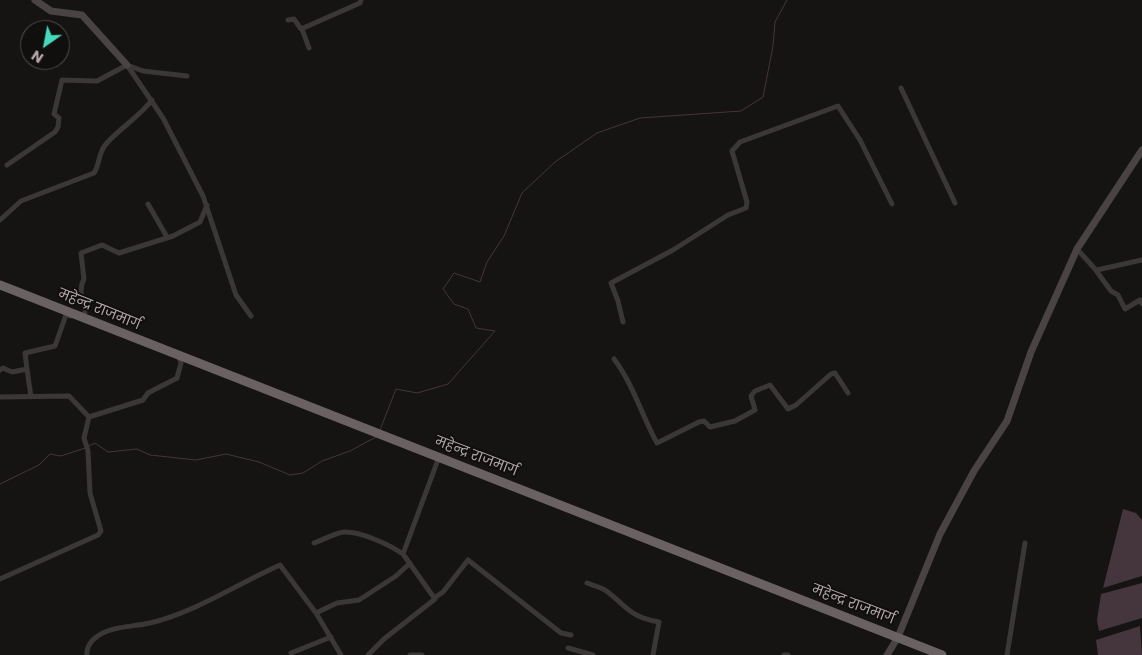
<!DOCTYPE html>
<meta charset="utf-8">
<style>
body{margin:0}
#map{position:relative;width:1142px;height:655px;overflow:hidden;background:#151413;font-family:Poppins,sans-serif}
canvas{display:block}
.north{position:absolute;left:20px;top:20px;width:50px;height:50px;box-sizing:border-box;background:#100f0e;border:1px solid #514c4c;border-radius:50%;rotate:213deg;font-size:14px;font-weight:700;line-height:20px;text-align:center;color:#b3a7a9}
.north::after{content:'';display:block;margin:auto;width:18px;height:22px;background:#46dabd;clip-path:polygon(50% 0,100% 100%,50% 72%,0 100%)}
</style>
<div id="map">
<canvas width="1142" height="655"></canvas>
<div class="north">N</div>
</div>
<script>
const ctx = document.querySelector('canvas').getContext('2d');
ctx.lineJoin = 'round';
function fillPath(path, color) {
  ctx.fillStyle = color;
  ctx.fill(path, 'evenodd');
}
function stroke(path, color, width, dash) {
  ctx.strokeStyle = color;
  ctx.lineWidth = width;
  ctx.lineCap = dash ? 'butt' : 'round';
  ctx.setLineDash(dash || []);
  ctx.stroke(path);
}
function write(font, color, halo, rows, align = 'center') {
  ctx.font = font + ' Poppins,"Noto Sans Devanagari",sans-serif';
  ctx.lineWidth = 4;
  ctx.setLineDash([]);
  ctx.textBaseline = 'middle';
  ctx.strokeStyle = halo;
  ctx.fillStyle = color;
  for (const [text, x, y, turn = 0] of rows) {
    ctx.save();
    ctx.translate(x, y);
    ctx.rotate((+turn || 0) * Math.PI / 180);
    ctx.textAlign = isNaN(turn) ? turn : align;
    if (halo) ctx.strokeText(text, 0, 0);
    ctx.fillText(text, 0, 0);
    ctx.restore();
  }
}
fillPath(new Path2D(`
 M1123,509L1136,513L1142,520V576L1103,588Z
 M1142,583V618L1099,631L1097,620L1101,594Z
 M1140,626L1142,655H1098L1096,640Z`), '#45353c');
stroke(new Path2D(`
 M380,430L396,389L417,393L448,384L495,331L476,328L468,309L454,304L443,289L454,273L480,282L487,262L504,236L522,193L555,162L597,133L640,118L741,111L763,97L773,46L775,22L787,0
 M89,446L95,443L108,452L137,449L150,455L196,460L226,454L259,462L290,475L303,473L322,461L350,451L376,437
 M0,484L39,465L50,454L61,456L85,448`), '#45353c', 1);
stroke(new Path2D(`
 M288,20L294,19L301,29L360,3L361,0
 M302,29L309,48
 M127,65L163,118L203,196L236,295L251,316
 M127,65L143,71L187,76
 M901,88L955,203
 M7,165L55,132L58,127L59,118L54,114L62,80L97,81L127,65
 M148,204L167,237
 M0,220L21,201L94,173C100,164 98,153 106,144C120,128 139,117 152,100
 M1077,249L1095,269L1111,291L1118,295L1125,309L1140,300L1142,304
 M1097,270L1142,260
 M83,318L86,309C81,300 79,288 84,279L81,253L102,245L119,253L173,236L200,222L207,205
 M623,322L618,301L611,283L673,250L728,215L746,208L747,202L732,151L740,142L838,106L860,140L892,204
 M614,359C633,384 642,416 657,443L699,422L704,421L710,427L735,421L755,410L751,396L755,391L770,385L788,409L796,405L831,374L835,373L848,393
 M27,369L31,397
 M0,370L3,368L12,372L27,369L25,353L55,346L66,315L71,316
 M0,397L69,396L89,417L143,400L148,393L177,378L181,363L179,356
 M314,543C323,540 335,533 344,532C360,531 390,545 403,554
 M0,579L98,535L101,531L90,493L88,451L84,438L89,417
 M587,583C592,585 600,587 605,590C627,606 629,617 659,622L653,655
 M434,598L443,592L468,560L561,633L571,635
 M316,613L337,603L359,600L396,576L410,563
 M568,648L593,655
 M291,653L331,637
 M87,655C86,649 90,642 95,638C109,626 132,627 150,623C196,612 237,584 280,565L316,613L341,655
 M368,655L384,639L435,599L403,554L439,457
 M410,655H422
 M784,655H788
 M1007,655L1025,543`), '#3b3737', 5);
stroke(new Path2D(`
 M35,0L51,11L82,15L127,65
 M887,655L898,637L940,534L974,471L1007,421L1031,352L1077,249L1142,150`), '#494344', 7);
stroke(new Path2D(`
 M0,285L942,655`), '#6a6162', 9);
write('14px', '#b3a7a9', '#100f0e', [
 ["महेन्द्र राजमार्ग",99,310,22],
 ["महेन्द्र राजमार्ग",476,457,21],
 ["महेन्द्र राजमार्ग",853,605,21]
]);
</script>
